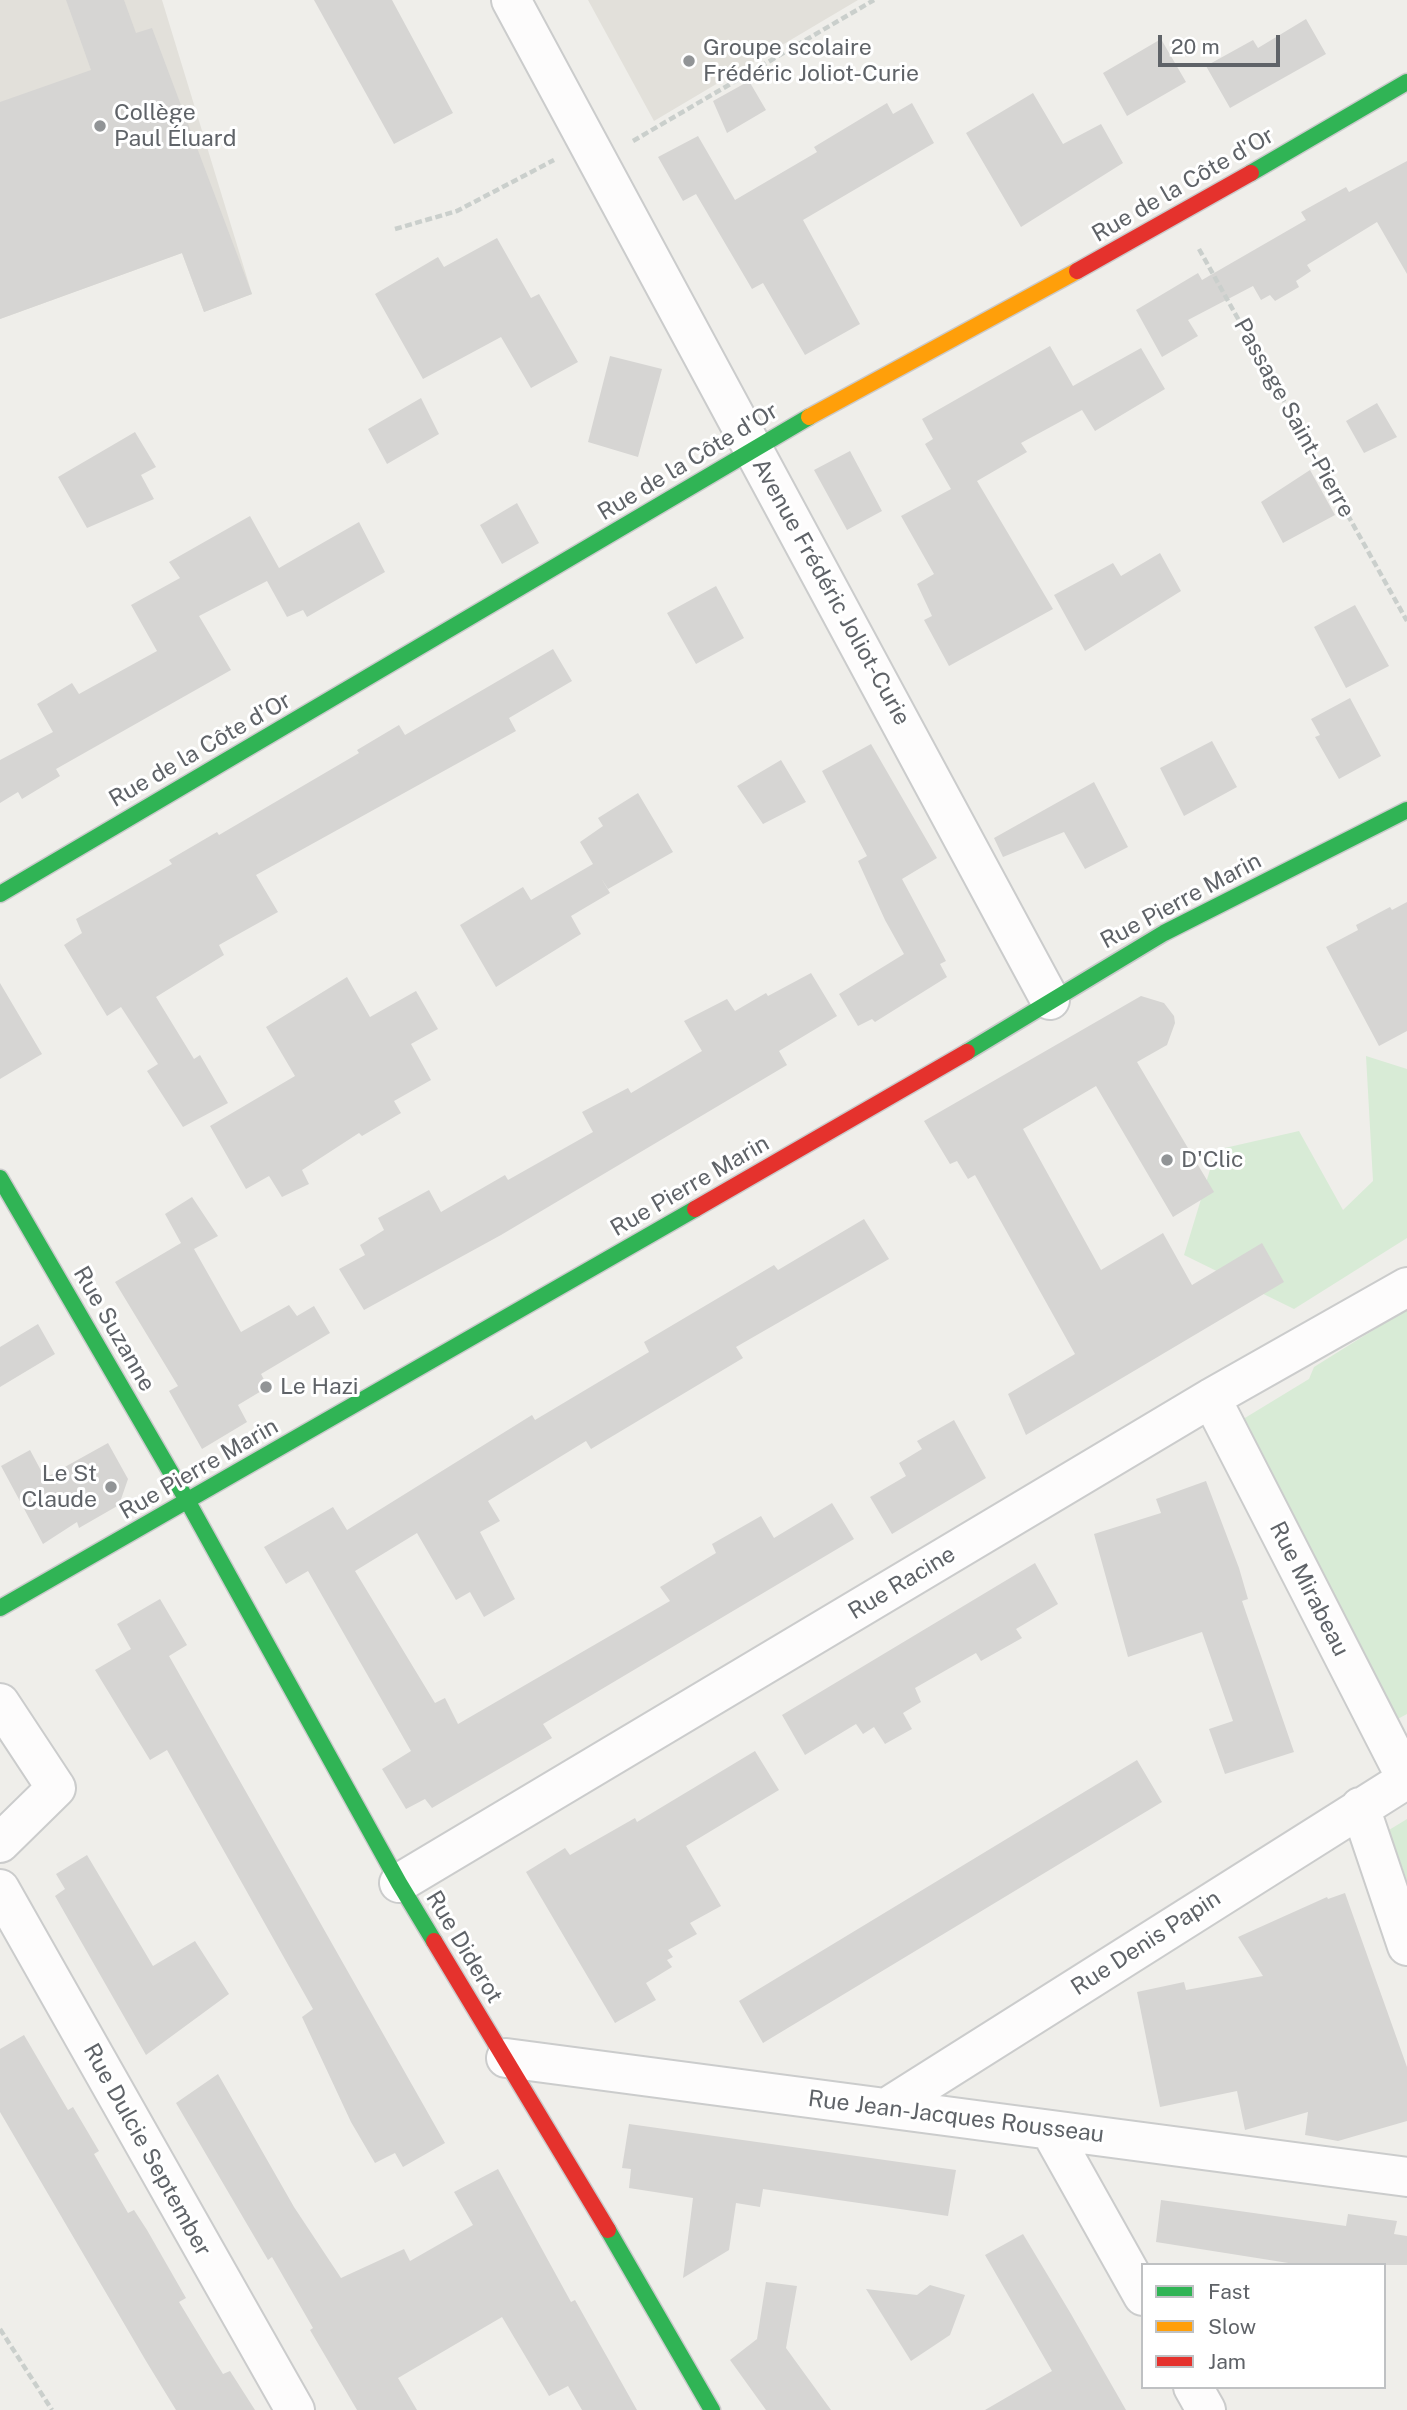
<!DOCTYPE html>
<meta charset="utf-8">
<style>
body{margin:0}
#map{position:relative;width:1407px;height:2410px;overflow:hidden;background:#efeeea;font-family:"Public Sans",sans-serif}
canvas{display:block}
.legend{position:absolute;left:1141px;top:2263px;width:245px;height:126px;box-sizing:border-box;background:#fff;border:2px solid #bfc1c3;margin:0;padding:9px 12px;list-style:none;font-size:21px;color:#5f6368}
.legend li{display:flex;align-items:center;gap:14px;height:35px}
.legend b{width:35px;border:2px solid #bfc1c3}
.scale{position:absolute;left:1158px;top:35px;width:122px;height:32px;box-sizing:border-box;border:4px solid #5f6368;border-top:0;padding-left:9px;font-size:21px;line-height:24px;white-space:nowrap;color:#5f6368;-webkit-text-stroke:5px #fff;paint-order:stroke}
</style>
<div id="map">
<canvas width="1407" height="2410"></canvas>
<ul class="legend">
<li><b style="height:9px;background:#30b455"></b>Fast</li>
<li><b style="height:9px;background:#ff9f0a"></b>Slow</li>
<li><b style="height:9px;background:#e5322d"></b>Jam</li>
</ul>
<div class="scale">20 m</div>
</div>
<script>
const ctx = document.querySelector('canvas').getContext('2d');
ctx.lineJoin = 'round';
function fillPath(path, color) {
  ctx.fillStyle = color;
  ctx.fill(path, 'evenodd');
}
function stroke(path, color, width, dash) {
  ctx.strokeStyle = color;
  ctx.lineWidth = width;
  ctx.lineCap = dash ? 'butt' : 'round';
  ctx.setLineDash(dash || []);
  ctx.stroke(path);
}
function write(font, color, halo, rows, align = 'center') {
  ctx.font = font + ' "Public Sans",sans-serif';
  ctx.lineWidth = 6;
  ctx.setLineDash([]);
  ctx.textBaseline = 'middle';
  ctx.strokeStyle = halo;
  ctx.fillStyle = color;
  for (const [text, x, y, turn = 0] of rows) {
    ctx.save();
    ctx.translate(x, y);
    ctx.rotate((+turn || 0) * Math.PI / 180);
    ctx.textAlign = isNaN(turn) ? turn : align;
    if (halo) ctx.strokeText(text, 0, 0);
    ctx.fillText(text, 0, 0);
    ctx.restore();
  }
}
fillPath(new Path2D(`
 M0,0H162L252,294L204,312L182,253L0,319Z
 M588,0H858L654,121Z`), '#e2e0da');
fillPath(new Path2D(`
 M1366,1056L1407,1069V1238L1294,1309L1184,1255L1216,1150L1299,1131L1343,1210L1373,1181Z
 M1407,1309V1714L1394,1721L1235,1424L1309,1379L1314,1367Z
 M1407,1819V1881L1389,1830Z`), '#d8ebd6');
fillPath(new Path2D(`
 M66,0H124L136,33L152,28L252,294L204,312L182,253L0,319V102L91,70Z
 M314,0H392L453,113L394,144Z
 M1306,19L1326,54L1230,108L1206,66L1253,40L1258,48Z
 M1161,39L1186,82L1127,116L1103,73Z
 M749,81L766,110L727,133L713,101Z
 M1033,93L1063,144L1101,124L1123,163L1021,227L966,133Z
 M887,103L893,114L912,103L934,143L803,220L860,324L805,355L763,283L752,289L696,194L683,201L658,157L698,136L735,200L817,152L814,147Z
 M1407,161V274L1377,222L1307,265L1311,271L1296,281L1299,287L1275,301L1270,295L1261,300L1253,286L1188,320L1198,336L1162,357L1136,310L1198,273L1202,280L1306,220L1301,212L1346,187L1349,192Z
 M497,238L531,298L539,294L578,362L531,388L501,337L423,379L375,294L438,257L444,267Z
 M1050,346L1073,386L1141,348L1165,389L1095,431L1082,410L1021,443L1027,452L977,481L1053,609L949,666L924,620L932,616L917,584L934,574L901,516L951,489L925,444L933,439L922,419Z
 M610,356L662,369L638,457L588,442Z
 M421,398L439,434L387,464L368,429Z
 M1377,403L1397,437L1364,453L1346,421Z
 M135,432L156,467L141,475L154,499L87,528L58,477Z
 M850,451L882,511L847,530L814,470Z
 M1310,470L1335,515L1283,543L1261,502Z
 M517,503L539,543L502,564L480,525Z
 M250,516L279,568L359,522L385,572L307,617L303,610L287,617L267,581L199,616L231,670L56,769L60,776L22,799L18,792L0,803V760L53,732L37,704L72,683L79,694L157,651L131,605L180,578L169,562Z
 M1160,553L1181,591L1085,651L1054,595L1113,563L1121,576Z
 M716,586L744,638L696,664L667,613Z
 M1355,605L1389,666L1346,688L1314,627Z
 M553,649L572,681L509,718L516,731L256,875L278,912L219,945L224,955L156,997L194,1059L200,1055L228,1103L183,1127L147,1071L158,1064L121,1007L107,1016L64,945L82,933L76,919L172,864L169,860L217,832L219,835L359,753L357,750L399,725L405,735Z
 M1350,698L1381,756L1339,779L1315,737L1320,735L1311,719Z
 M1212,741L1237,787L1184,816L1160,768Z
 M871,744L937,858L902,879L946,961L940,964L947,977L875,1022L872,1019L858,1026L839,994L904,954L885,920L858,861L867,856L822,771Z
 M781,760L806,802L763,824L737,786Z
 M1094,782L1128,847L1085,869L1064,832L1003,857L994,838Z
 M638,793L673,852L608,889L601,878L610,893L571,916L581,934L496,987L460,925L523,887L531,900L593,864L580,842L603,826L598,818Z
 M1407,902V1031L1379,1046L1326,947L1358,930L1356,925L1390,907L1392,910Z
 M811,973L837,1016L779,1051L787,1065L501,1235L364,1310L339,1269L365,1255L360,1245L384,1230L378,1218L429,1190L441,1212L505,1175L508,1180L593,1132L582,1112L628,1088L631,1093L702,1051L684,1021L727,999L735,1011L766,993L768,996Z
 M347,977L370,1017L416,991L438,1029L411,1044L431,1080L394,1101L401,1113L362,1136L359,1133L302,1170L309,1184L282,1197L269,1176L246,1189L210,1126L295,1076L266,1027Z
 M0,983L42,1054L0,1079Z
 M1141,996L1164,1003L1174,1016L1175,1023L1167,1045L1137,1062L1214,1192L1173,1217L1096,1086L1023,1129L1101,1270L1163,1233L1192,1285L1262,1243L1284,1282L1026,1435L1008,1394L1075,1354L975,1175L968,1179L957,1161L950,1164L924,1121Z
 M192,1197L218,1236L194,1249L241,1332L289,1305L297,1316L314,1306L330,1333L261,1374L268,1387L238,1405L247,1422L202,1449L169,1391L178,1386L115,1282L181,1243L165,1214Z
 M864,1219L889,1259L736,1347L743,1358L591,1449L586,1441L488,1501L500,1521L480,1532L515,1599L484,1617L470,1592L456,1600L417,1533L355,1571L435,1703L445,1698L458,1724L670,1601L660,1587L716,1553L712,1544L761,1516L774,1538L832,1503L854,1539L543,1724L552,1738L432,1808L425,1799L406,1809L382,1769L411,1751L308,1571L286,1584L264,1547L333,1507L347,1530L532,1415L535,1420L649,1352L644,1342L774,1265L778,1270Z
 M38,1324L55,1354L0,1387V1347Z
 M954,1420L986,1478L892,1534L870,1497L906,1476L899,1463L922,1449L917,1441Z
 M108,1443L128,1479L119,1505L79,1528L77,1522L43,1544L1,1466L30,1450L45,1478Z
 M1206,1481L1239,1568L1248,1599L1242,1601L1294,1752L1225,1774L1209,1729L1233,1721L1202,1632L1128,1657L1094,1534L1161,1513L1156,1499Z
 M1035,1563L1058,1604L1016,1629L1022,1638L981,1661L976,1653L915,1688L921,1702L903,1713L912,1729L885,1744L874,1727L863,1734L856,1724L805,1755L782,1715Z
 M160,1599L187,1645L169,1656L445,2143L403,2167L395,2153L375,2163L351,2122L302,2017L313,2009L167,1750L150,1760L95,1670L131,1649L117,1624Z
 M755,1751L779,1790L686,1846L721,1906L690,1923L697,1934L668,1950L673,1957L667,1960L672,1967L646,1983L656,2000L615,2023L526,1872L565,1848L570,1855L635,1818L637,1822Z
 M1137,1760L1162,1802L763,2043L739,2001Z
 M87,1855L153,1966L195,1941L229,1994L146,2055L55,1896L65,1889L56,1874Z
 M1345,1893L1407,2067V2121L1338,2141L1305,2135L1308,2112L1245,2130L1237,2091L1160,2107L1137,1992L1184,1982L1186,1990L1263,1976L1238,1937L1327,1897L1328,1899Z
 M24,2035L68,2110L73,2107L99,2151L94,2154L128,2213L134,2210L147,2230L186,2298L179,2302L213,2358L223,2374L230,2371L255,2410H176L146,2361L0,2112V2049Z
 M218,2074L294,2207L341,2278L404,2249L410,2261L473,2225L454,2192L498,2169L571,2302L575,2300L637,2410H582L568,2386L549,2396L502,2317L398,2378L417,2410H357L310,2330L313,2328L272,2257L268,2260L176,2103Z
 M629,2124L956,2170L948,2216L763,2189L760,2207L736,2203L729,2250L683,2278L693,2198L629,2188L631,2169L622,2168Z
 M1161,2200L1346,2226L1348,2214L1397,2221L1394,2234L1407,2236V2265H1301L1156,2242Z
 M1023,2234L1071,2314L1126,2410H985L1052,2371L985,2255Z
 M766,2282L797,2286L786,2348L831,2410H766L730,2360L757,2339Z
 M930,2285L965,2295L950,2335L911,2361L866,2289L917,2295Z`), '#d6d5d3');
const street = new Path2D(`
 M511,0L1050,1000
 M1211,1398L1407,1780
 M0,1703L56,1788L0,1843
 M1360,1807L1407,1946
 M399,1883L1211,1398L1407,1287
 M0,1889L295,2410
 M506,2058L1407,2177
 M886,2108L1407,1779
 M1050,2130L1143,2296
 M1193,2387L1206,2410`);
const fast = new Path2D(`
 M1251,173L1407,82
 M0,894L809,417
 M967,1052L1164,933L1407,810
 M0,1178L188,1502L399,1883L434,1941
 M0,1608L695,1209
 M608,2230L712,2410`);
const slow = new Path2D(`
 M809,417L1077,271`);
const jam = new Path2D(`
 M1077,271L1251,173
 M695,1209L967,1052
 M434,1941L608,2230`);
stroke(street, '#cbcccc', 42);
stroke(fast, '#cacacb', 19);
stroke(slow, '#cacacb', 19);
stroke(jam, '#cacacb', 19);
stroke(new Path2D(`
 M633,141L874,0
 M395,229L457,211L554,160
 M1199,249L1407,621
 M0,2329L52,2410`), '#cacfcc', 4.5, [7, 3.5]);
stroke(street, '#fdfcfc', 38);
stroke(fast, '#30b455', 16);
stroke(slow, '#ff9f0a', 16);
stroke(jam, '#e5322d', 16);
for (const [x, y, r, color] of [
 [689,61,7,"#919496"],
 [100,126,7,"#919496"],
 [1167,1160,7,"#919496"],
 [266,1387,7,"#919496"],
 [111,1487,7,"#919496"]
]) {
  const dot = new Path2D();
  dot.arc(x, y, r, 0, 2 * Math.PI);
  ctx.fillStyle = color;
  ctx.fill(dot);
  stroke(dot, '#fff', 2.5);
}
write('23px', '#5f6368', '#fff', [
 ["Groupe scolaire",703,48],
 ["Frédéric Joliot-Curie",703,74],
 ["Collège",114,113],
 ["Paul Éluard",114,139],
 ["D'Clic",1181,1160],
 ["Le Hazi",280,1387],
 ["Le St",97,1474,"right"],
 ["Claude",97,1500,"right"]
], 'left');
write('23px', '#5f6368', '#fff', [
 ["Rue de la Côte d'Or",1183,185,-30],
 ["Passage Saint-Pierre",1294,418,61],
 ["Rue de la Côte d'Or",688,462,-31],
 ["Avenue Frédéric Joliot-Curie",831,592,61],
 ["Rue de la Côte d'Or",200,750,-30],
 ["Rue Pierre Marin",1181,901,-28],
 ["Rue Pierre Marin",690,1186,-30],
 ["Rue Suzanne",114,1329,60],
 ["Rue Pierre Marin",199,1469,-30],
 ["Rue Racine",902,1583,-31],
 ["Rue Mirabeau",1309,1589,63],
 ["Rue Denis Papin",1146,1943,-33],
 ["Rue Diderot",464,1947,59],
 ["Rue Jean-Jacques Rousseau",956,2117,7],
 ["Rue Dulcie September",147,2150,61]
]);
</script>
